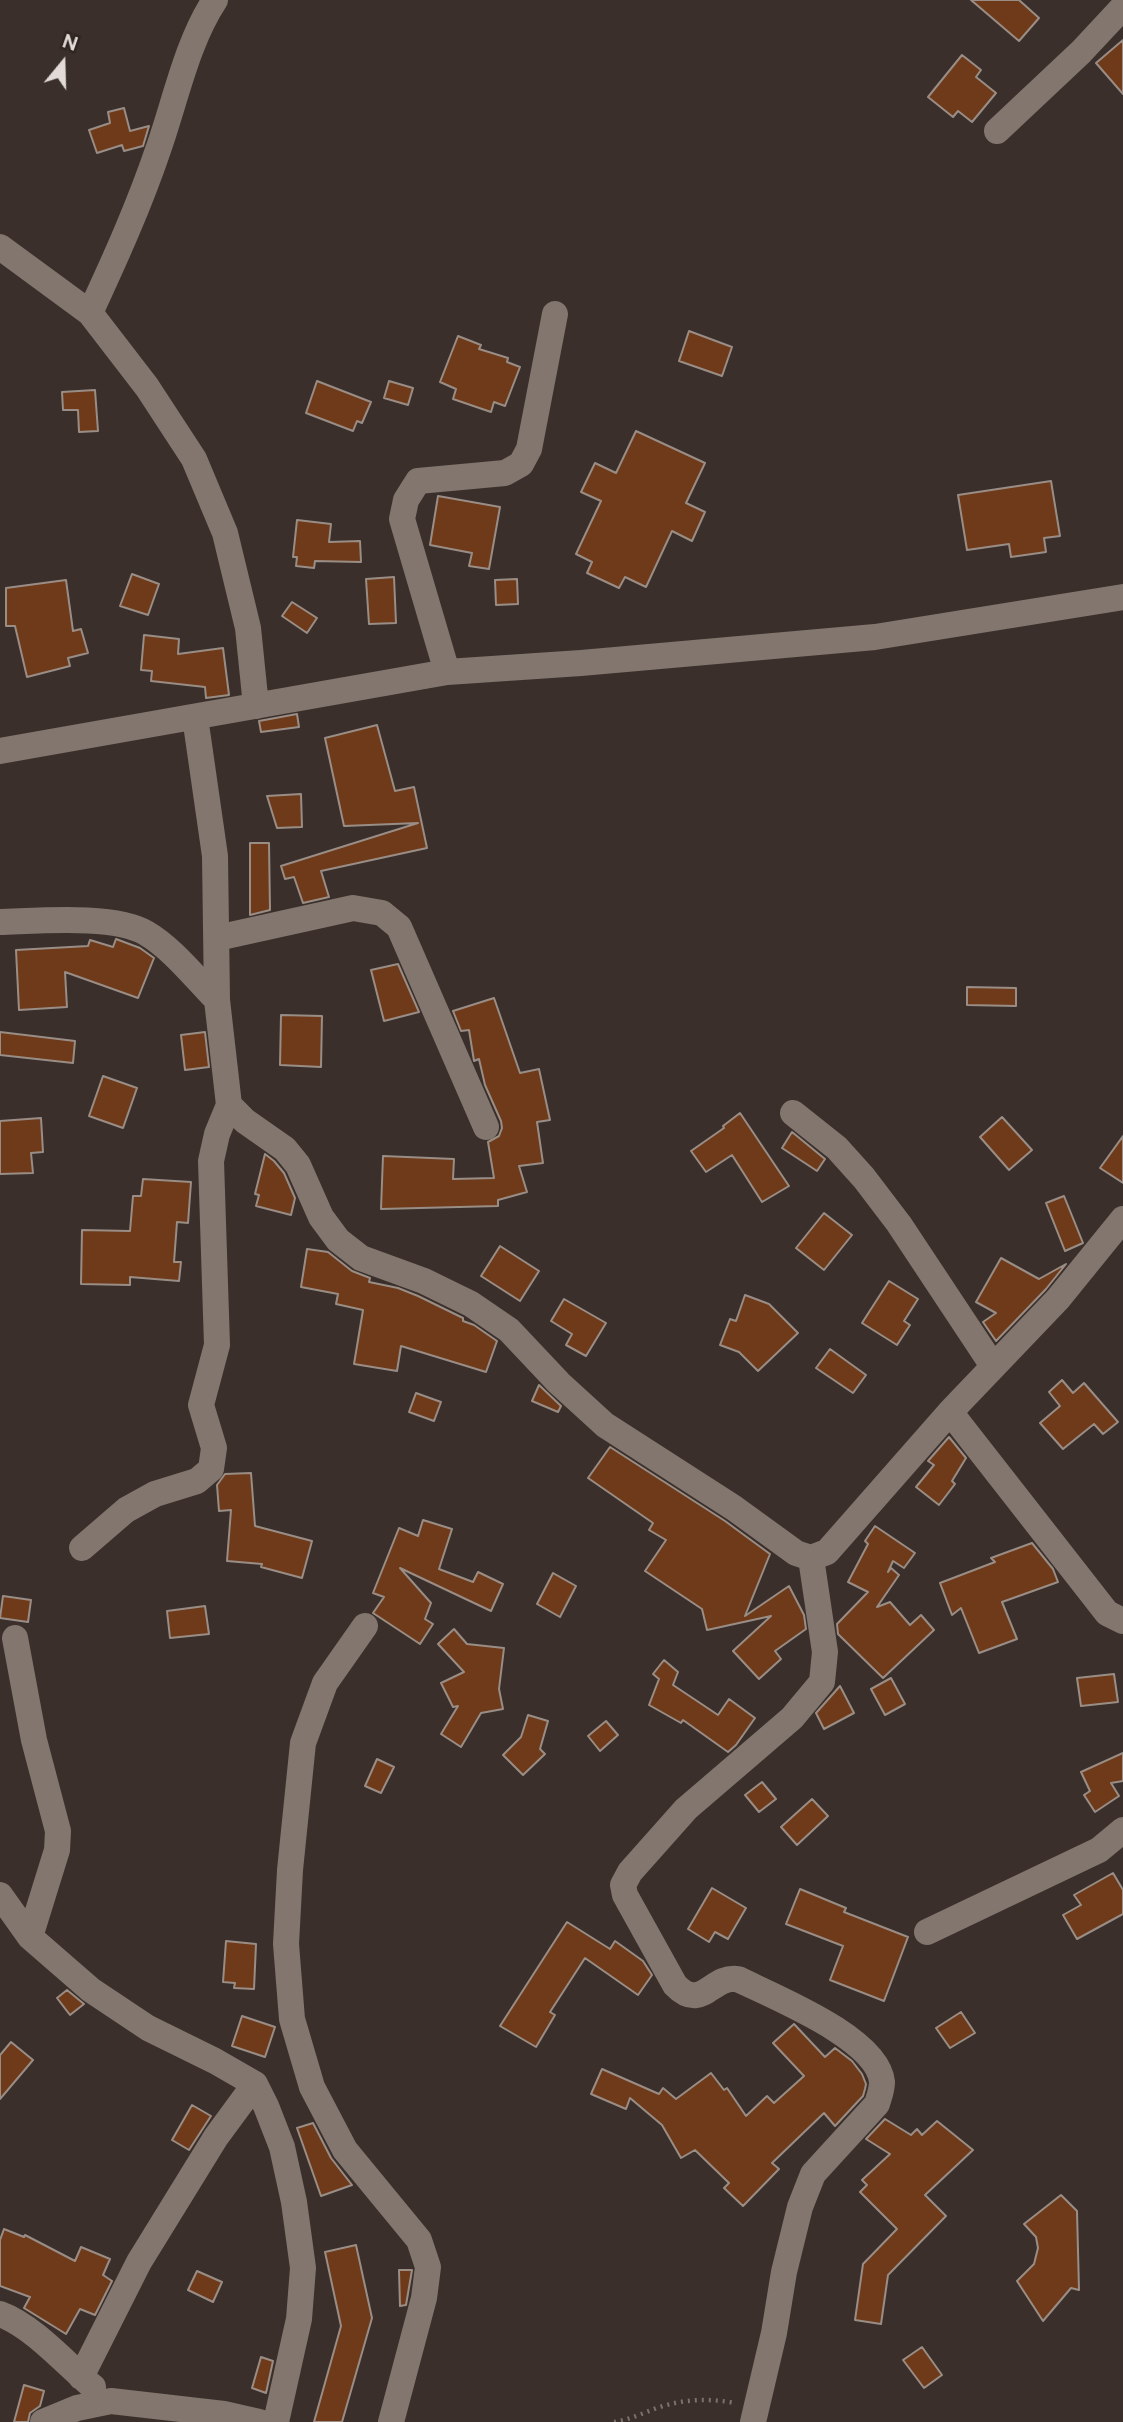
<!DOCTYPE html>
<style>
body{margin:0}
#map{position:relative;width:1123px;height:2422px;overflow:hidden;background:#3a2f2a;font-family:Figtree,sans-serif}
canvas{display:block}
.north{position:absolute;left:28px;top:28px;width:70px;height:70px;-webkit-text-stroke:5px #2f2520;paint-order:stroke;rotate:19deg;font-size:19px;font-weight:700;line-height:28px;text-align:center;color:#e2dbd7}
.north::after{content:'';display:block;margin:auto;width:24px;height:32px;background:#e2dbd7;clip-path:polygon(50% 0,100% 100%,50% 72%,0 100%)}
</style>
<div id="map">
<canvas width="1123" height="2422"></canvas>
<div class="north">N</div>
</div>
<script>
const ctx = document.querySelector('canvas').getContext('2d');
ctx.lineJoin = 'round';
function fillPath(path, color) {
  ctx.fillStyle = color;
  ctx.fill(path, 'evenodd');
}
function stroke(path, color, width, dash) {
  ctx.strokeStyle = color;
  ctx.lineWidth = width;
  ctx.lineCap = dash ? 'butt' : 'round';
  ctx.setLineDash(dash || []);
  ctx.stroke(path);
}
const building = new Path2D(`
 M971,0H1019L1039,18L1019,41Z
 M1123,40V94L1096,63Z
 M962,55L981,70L976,77L996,93L972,122L958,111L953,117L928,97Z
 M124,108L130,131L149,126L143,146L124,151L122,145L97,153L89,130L110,123L108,112Z
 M689,331L732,347L722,376L679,361Z
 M458,336L481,345L479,349L508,358L507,362L520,367L505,406L494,402L491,412L453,399L456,389L440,382Z
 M317,381L371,402L362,423L357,421L353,431L306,413Z
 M389,381L413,388L408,405L384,398Z
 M95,390L98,431L79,432L78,410H63L62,392Z
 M636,431L705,463L686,503L705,512L692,541L672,531L646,587L625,577L619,588L587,573L592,562L576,554L601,501L581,492L595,463L616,473Z
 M1051,481L1060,536L1044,538L1046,552L1011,557L1009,544L967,550L958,495Z
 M438,496L500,507L489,569L469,566L472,553L430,545Z
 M297,520L331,524L329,542L360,541L361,562L315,561L314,568L296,566L297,557H293Z
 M132,574L159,584L148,615L120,606Z
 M394,577L396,623L369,624L366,579Z
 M517,579L518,604L496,605L495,580Z
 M66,580L73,631L81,629L88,653L68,658L70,666L27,677L15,626H6V588Z
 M292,602L317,618L307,633L282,616Z
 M144,635L179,639L178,654L223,648L229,695L206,698L205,687L151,681L152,671L141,670Z
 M297,714L299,727L261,732L259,721Z
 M377,725L395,791L414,787L427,848L321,871L329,897L303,903L294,877L285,879L281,866L418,823L344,826L325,738Z
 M301,794L302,827L277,828L267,796Z
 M250,843H269L270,910L250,915Z
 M116,939L140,948L154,958L138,998L65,972L67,1007L19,1010L16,950L88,946L90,940L113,947Z
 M398,964L419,1012L384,1021L371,970Z
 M967,987L1016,988V1006L967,1005Z
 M494,998L520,1073L539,1069L550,1120L537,1122L543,1163L519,1166L527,1192L498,1200V1206L381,1209L383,1156L454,1159L453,1179L494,1178L488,1142L499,1136L502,1128L501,1121L485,1085L479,1059L474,1061L469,1030L461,1031L453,1011Z
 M281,1015L322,1016L321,1067L280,1065Z
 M0,1032L75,1041L73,1063L0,1055Z
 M205,1032L209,1067L185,1070L181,1035Z
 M103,1076L137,1088L123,1128L89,1116Z
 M740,1113L789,1186L762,1202L732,1155L706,1172L691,1151L724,1128L723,1126Z
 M1002,1117L1032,1150L1009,1170L980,1137Z
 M41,1118L43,1152L31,1153L33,1173L0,1174V1121Z
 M792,1132L825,1159L817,1171L782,1148Z
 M1123,1136V1183L1100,1168Z
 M265,1154L274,1161L284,1173L295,1198L291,1215L256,1206L259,1195L255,1194Z
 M143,1179L191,1182L188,1223L177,1222L174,1262H181L179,1281L130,1277V1285L81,1284L82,1230L130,1231L133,1196H141Z
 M1064,1196L1083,1243L1065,1251L1046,1203Z
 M824,1213L852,1235L824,1270L796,1248Z
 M500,1246L539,1271L520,1301L481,1276Z
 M307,1249L328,1252L352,1271L370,1278L369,1282L398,1288L418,1296L463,1318V1321L474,1325L497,1341L486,1372L401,1346L397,1371L354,1364L363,1310L336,1304L338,1294L301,1287Z
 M1001,1258L1039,1279L1066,1264L1046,1289L996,1341L983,1322L996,1313L976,1302Z
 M889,1281L918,1299L904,1321L910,1325L897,1345L862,1323Z
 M745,1295L769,1304L798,1333L758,1371L739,1352L720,1345L730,1319L736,1321Z
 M564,1299L606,1323L586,1356L566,1345L572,1334L551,1321Z
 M830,1349L866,1375L853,1393L816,1368Z
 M1062,1380L1073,1393L1084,1383L1118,1422L1103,1434L1094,1424L1063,1449L1040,1423L1060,1406L1049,1392Z
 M539,1385L561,1406L558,1412L532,1401Z
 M416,1393L441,1402L434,1421L409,1412Z
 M949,1437L966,1458L952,1481L955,1484L939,1505L916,1487L934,1465L928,1461Z
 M610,1447L725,1521L770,1554L745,1616L789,1586L804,1615L806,1629L775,1651L781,1659L759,1679L733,1651L771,1616L707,1630L702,1609L645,1571L666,1540L649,1530L653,1523L588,1478Z
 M251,1473L255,1526L312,1541L302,1578L261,1567L262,1564L227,1561L231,1510L219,1511L217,1485L225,1474Z
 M423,1520L452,1529L439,1569L473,1582L478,1572L503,1584L491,1611L400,1568L431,1603L425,1619L433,1624L420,1644L373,1613L384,1597L373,1593L399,1528L418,1536Z
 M875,1526L915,1553L904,1568L893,1561L888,1572L891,1568L899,1575L877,1607L890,1602L910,1625L921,1615L934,1630L883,1678L838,1634L837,1624L868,1592L848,1582L868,1544L865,1541Z
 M1032,1543L1053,1569L1058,1582L1002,1602L1017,1639L979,1653L961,1608L952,1615L940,1583L995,1562L991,1558Z
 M553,1573L576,1586L560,1617L537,1604Z
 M3,1596L31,1600L28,1622L0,1618Z
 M205,1606L209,1634L170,1638L167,1611Z
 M454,1629L467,1644L504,1648L499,1689L503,1709L481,1713L461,1747L441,1734L458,1706L453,1707L441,1683L464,1672L438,1644Z
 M664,1660L678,1672L673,1685L718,1715L729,1699L755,1718L736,1745L728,1752L683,1720L681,1723L649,1705L659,1679L653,1674Z
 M1114,1674L1118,1702L1081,1706L1077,1678Z
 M891,1678L905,1704L885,1715L871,1689Z
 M840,1686L854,1713L824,1729L816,1713Z
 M528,1715L548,1721L540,1749L545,1754L523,1775L503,1755L521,1737Z
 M606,1721L618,1735L600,1751L588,1736Z
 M1123,1753V1781L1111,1783L1119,1796L1095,1812L1084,1795L1090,1791L1081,1772Z
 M377,1759L394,1767L381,1793L365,1786Z
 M762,1782L776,1799L759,1812L745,1795Z
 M812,1799L828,1816L797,1845L781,1827Z
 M1113,1873L1123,1890V1914L1077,1939L1063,1915L1081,1905L1074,1895Z
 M712,1888L746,1908L728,1939L715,1932L709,1942L688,1929Z
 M800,1889L846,1908L844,1912L908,1937L884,2001L830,1980L843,1946L786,1924Z
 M567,1922L610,1949L615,1941L643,1961L652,1975L638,1995L585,1958L550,2012L555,2015L536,2047L500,2026Z
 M226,1941L256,1944L254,1989L234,1988L235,1983L223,1982Z
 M67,1990L84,2004L70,2015L57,1998Z
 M961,2012L975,2033L950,2048L936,2028Z
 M242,2016L275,2027L265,2057L232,2046Z
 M794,2024L825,2057L835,2048L852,2061L862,2074L866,2084L865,2089L863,2096L835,2126L824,2113L772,2163L779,2169L743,2206L724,2188L729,2183L695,2150L681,2158L662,2125L630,2098L626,2109L591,2094L602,2069L659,2094L663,2088L676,2099L711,2073L724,2090L727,2088L746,2116L767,2096L774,2103L804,2076L773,2043Z
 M11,2042L33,2060L0,2099V2055Z
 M192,2105L211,2116L189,2150L172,2140Z
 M885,2119L911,2135L917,2129L922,2135L937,2121L973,2150L925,2195L946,2216L888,2275L881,2324L855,2320L863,2264L897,2229L860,2192L867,2185L862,2180L890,2154L866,2139Z
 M313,2123L331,2158L352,2185L321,2196L297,2128Z
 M1061,2195L1077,2211L1079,2290L1071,2288L1043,2321L1017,2281L1034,2264L1038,2248L1036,2237L1024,2224Z
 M4,2229L24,2237L25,2235L75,2261L81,2247L110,2259L103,2275L112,2281L95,2315L80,2309L66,2334L24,2308L30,2297L0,2286V2240Z
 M356,2245L372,2318L342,2422H314L341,2326L325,2252Z
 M399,2270H412L406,2305L400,2306Z
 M197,2271L222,2282L213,2302L188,2290Z
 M922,2347L942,2375L924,2388L903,2360Z
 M261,2357L273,2361L266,2393L252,2388Z
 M24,2385L44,2391L40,2406L30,2413L28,2422H14Z`);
fillPath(building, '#6e3a19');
stroke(building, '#998d86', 2);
stroke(new Path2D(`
 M614,2422C629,2420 643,2413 657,2408C683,2399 708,2398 735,2403`), '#7b726d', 4.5, [2, 5]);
stroke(new Path2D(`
 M997,131L1081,52L1123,7
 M0,247L90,313L147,387L194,459L225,533L248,628L256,706
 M90,313C115,259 139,206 158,150C175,102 187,42 215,0
 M447,672L402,519L406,500L418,481L505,473L521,464L529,449L555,314
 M195,717L215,856L217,1000L229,1105L245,1121L285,1149L298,1165L321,1217L338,1240L361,1258L424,1281L471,1304L509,1330L559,1383L605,1425L734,1508L796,1553L811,1558L827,1552L950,1412L1058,1299L1123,1219
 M0,751L447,672L581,663L875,637L1123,597
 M0,922C37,921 115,914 146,933C172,948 196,979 217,1000
 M217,938L353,908L382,913L399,927L486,1127
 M793,1113L837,1148L864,1178L899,1224L993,1366
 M950,1412L1107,1613L1123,1621
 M82,1548L126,1510L155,1494L197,1481L211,1469L214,1448L201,1405L217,1345L211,1161L217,1134L229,1105
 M365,1626L325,1683L303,1743L290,1870L286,1944L292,2019L312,2087L345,2150L419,2240L428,2267L424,2298L391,2422
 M15,1638L34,1740L58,1831L57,1850L30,1937
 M0,1895L30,1937L91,1990L148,2028L215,2061L255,2084L266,2106L282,2147L294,2202L303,2268L299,2319L276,2422
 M927,1932L1099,1850L1123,1830
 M0,2314C33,2326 66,2364 93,2387
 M81,2377L139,2262L216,2137L255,2084
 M43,2422L77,2408L111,2401L224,2414L259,2422
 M753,2422L774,2333L784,2272L800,2207L813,2174L877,2104C879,2097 882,2090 882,2082C878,2038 774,1997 738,1979C711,1975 702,2013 675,1985L625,1895L623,1885L630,1872L686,1809L792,1718L822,1682L825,1652L811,1558`), '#82766f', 26);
</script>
